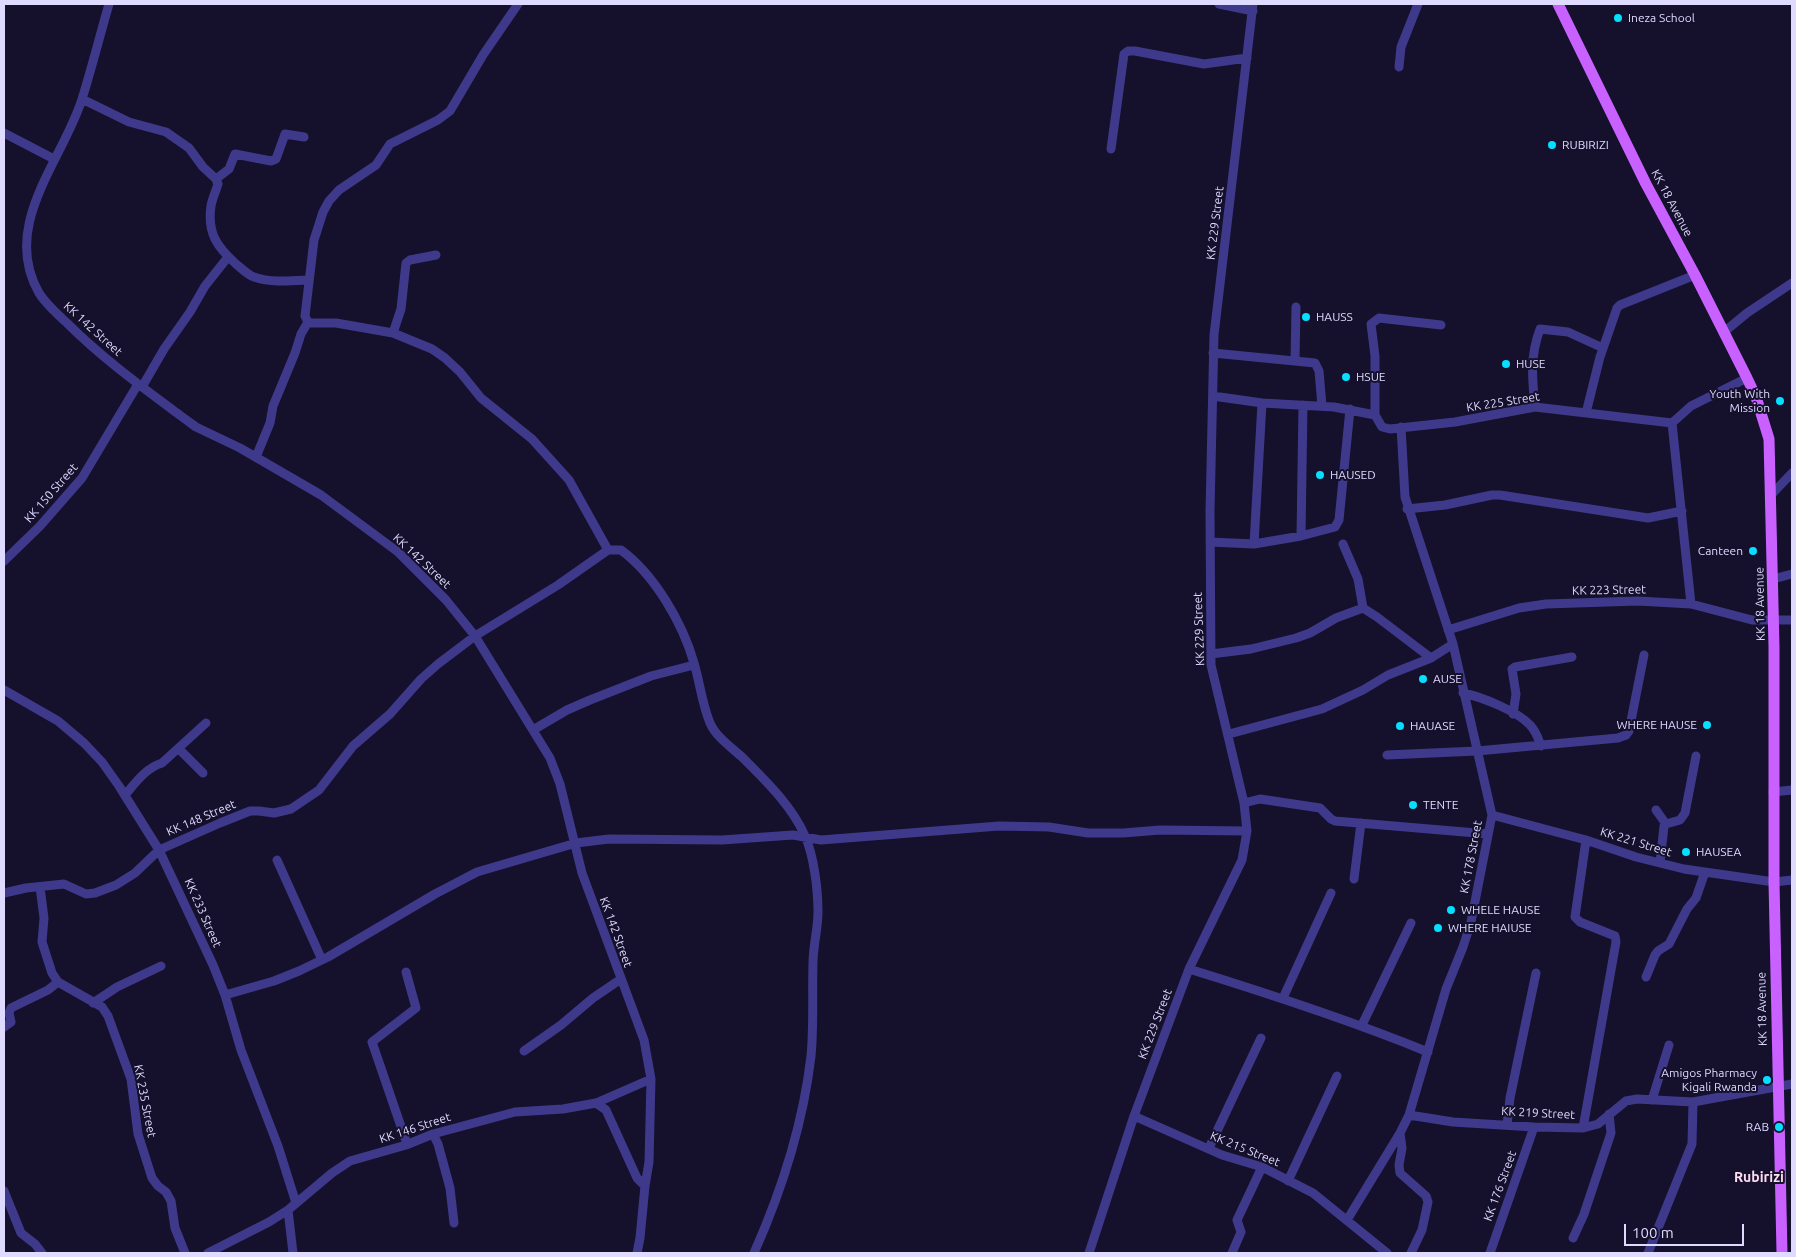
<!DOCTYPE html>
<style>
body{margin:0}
#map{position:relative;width:1796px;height:1257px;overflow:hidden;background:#15102b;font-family:Ubuntu,sans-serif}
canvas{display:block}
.frame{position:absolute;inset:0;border:5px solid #dfdaff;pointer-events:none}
.scale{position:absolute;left:1624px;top:1224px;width:120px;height:22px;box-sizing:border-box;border:2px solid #dfdaff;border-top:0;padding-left:6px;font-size:15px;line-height:18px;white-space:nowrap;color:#dfdaff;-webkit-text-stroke:4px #15102b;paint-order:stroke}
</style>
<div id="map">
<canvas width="1796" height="1257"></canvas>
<div class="frame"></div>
<div class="scale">100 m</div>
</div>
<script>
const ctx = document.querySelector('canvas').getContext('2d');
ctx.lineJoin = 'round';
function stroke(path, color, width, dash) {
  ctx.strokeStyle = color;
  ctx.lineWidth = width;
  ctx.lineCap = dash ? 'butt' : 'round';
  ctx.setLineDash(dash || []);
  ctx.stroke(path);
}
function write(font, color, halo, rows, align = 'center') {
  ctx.font = font + ' Ubuntu,sans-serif';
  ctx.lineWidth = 4;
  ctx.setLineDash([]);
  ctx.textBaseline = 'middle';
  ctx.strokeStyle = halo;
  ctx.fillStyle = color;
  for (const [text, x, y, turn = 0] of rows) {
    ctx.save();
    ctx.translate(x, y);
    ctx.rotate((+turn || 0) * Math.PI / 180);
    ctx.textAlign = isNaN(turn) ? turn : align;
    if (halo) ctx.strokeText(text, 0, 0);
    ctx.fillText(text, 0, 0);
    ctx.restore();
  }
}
stroke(new Path2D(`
 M109,4C100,35 92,67 82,99C63,160 0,225 39,293C46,304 57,314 67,323C102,358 142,387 181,416L196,427L240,448L321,495L398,552L446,600L475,636L550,758L560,784L582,873L644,1040L651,1079L649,1162L645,1186L640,1238L637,1253
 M1219,4L1253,11
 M1399,67L1401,47L1418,4
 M82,99L129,122L166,132L189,148L203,167L216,179L218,184C216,191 212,199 211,206C207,233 217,247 236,264C241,268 248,275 254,277C271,283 291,281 309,280
 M4,133L54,159
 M1111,149L1124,54L1128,51H1135L1204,64L1247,58
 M216,179L229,169L235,154L271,161L276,159L285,134L304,137
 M308,322L311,323H336L393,333L432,349L445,358L460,372L481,398L532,439L569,480L608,550
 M1724,332L1747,313L1792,283
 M393,333L401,309L406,263L410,260L436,255
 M1213,353L1315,363L1319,371L1322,406
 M1295,361L1296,307
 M142,387L164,349L190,312L205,286L228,257
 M1213,396L1262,403L1334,407L1375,415L1382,427L1390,429L1455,422L1535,407L1672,423L1691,406L1747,378
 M1535,407C1532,378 1530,356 1540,329L1568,332L1603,348
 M1586,413L1600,357L1617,308L1620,305L1695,275
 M1375,415V356L1371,324L1379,318L1441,325
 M1672,423L1691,604
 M1401,427L1405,497L1453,644L1492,815L1471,922L1463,947L1446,989L1409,1115L1400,1133L1402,1148L1399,1165L1400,1173L1426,1196L1428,1202L1422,1230L1411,1253
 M256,457L270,423L273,406L295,353L301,334L308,322L305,316L314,240L323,212L329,201L339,190L376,165L390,144L438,120L450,111L483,55L518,4
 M1771,495L1792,473
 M1407,509L1445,505L1492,495H1500L1648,518L1682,511
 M1301,536L1303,405
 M1210,542L1254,544L1301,536L1335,527L1339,520L1350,409
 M1254,544L1262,403
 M1343,544L1358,579L1363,608
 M4,561L40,526L82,478L138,384
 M1773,579L1792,574
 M1448,630L1519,608L1546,604L1638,601L1691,604L1752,620H1792
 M1211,654L1251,649L1296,638L1310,633L1336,618L1363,608L1377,617L1431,658
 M4,690L58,721L84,743L102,762L119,786L159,850L213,965L225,995L241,1050L278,1146L296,1203
 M1463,693C1482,697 1517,711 1530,725C1536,731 1538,738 1541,746
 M1513,714L1516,694L1512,669L1515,667L1572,657
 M533,730L567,710L590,700L651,676L694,665
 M1229,734L1322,709L1363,690L1388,675L1431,658L1453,644
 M179,749L203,773
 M1387,755L1477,751L1618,738L1626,735L1629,731L1644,655
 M1773,792L1792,790
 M125,795C136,782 146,768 162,763L206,723
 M1244,803L1260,799L1320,808L1331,819L1335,821L1488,834
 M1656,810L1666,824
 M1492,815L1586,840L1636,857L1684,869L1774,882L1792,880
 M277,860L322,960
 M1660,863L1664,826L1666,824L1680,820L1685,813L1696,756
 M1354,879L1361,823
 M40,887L44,918L42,942L52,973L58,982L102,1007L108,1016L131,1079L138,1134L152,1178L158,1186L166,1192L171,1201L175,1228L185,1253
 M4,893L26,888L64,884L86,894L95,893L116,885L135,873L159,850L220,823L250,811H259L274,813L291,809L319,790L353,746L390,714L421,679L438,664L475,636L558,585L608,550H621C655,575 683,624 694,663C700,683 702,704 710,723C716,737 731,747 742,757C765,780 792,806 805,836C814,856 818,890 818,912C818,929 813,946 813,963C812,994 814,1025 811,1056C803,1125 782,1190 754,1253
 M1189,969C1270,994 1350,1020 1428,1052
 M406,972L416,1008L372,1042L407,1144
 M1646,977L1655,955L1658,951L1669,944L1687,909L1696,898L1705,872
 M225,995L274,981L299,971L328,957L435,894L477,872L576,843L609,839L722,840L793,835L821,840L999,826L1049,827L1088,833H1123L1160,830L1247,831
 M1283,998L1331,893
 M93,1003L117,987L161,966
 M1362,1025L1411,923
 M4,1027L11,1022L9,1013L11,1008L48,990L58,982
 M524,1051L561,1025L593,998L621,979
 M1652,1100L1669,1045
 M596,1103L606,1110L637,1178L645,1186
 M1409,1115L1453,1122L1534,1127L1583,1128L1598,1124L1626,1101L1637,1099L1693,1102L1792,1084
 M1134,1116L1222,1155L1262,1167L1313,1193L1387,1253
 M1507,1125L1510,1098L1536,973
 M1583,1128L1616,942L1615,936L1580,922L1575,917L1586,840
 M433,1134L438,1144L450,1188L454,1223
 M1209,1148L1261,1038
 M1288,1181L1337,1076
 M4,1191L21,1233L35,1244L42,1253
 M288,1210L293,1253
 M1347,1220L1400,1133
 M1573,1238L1584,1214L1611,1133L1609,1114
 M208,1253L269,1222L288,1210L332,1173L350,1161L406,1145L433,1134L515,1112L563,1109L596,1103L651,1079
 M1089,1253L1134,1116L1189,969L1242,860L1247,831L1244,803L1211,665L1210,511L1214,335L1253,4
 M1232,1253L1241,1232L1237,1220L1262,1167
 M1490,1253L1534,1127
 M1648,1253L1692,1144L1693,1102`), '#3f398c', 9);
stroke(new Path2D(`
 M1558,4L1646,184L1695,275L1747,378L1756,397L1769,439L1774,647V882L1782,1253`), '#c861ff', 11);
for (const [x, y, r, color] of [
 [1618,18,5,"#06dfff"],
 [1552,145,5,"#06dfff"],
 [1306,317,5,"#06dfff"],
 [1506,364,5,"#06dfff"],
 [1346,377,5,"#06dfff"],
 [1780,401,5,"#06dfff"],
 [1320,475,5,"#06dfff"],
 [1753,551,5,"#06dfff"],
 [1423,679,5,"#06dfff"],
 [1707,725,5,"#06dfff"],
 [1400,726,5,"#06dfff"],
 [1413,805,5,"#06dfff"],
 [1686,852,5,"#06dfff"],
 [1451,910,5,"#06dfff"],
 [1438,928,5,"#06dfff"],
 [1767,1080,5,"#06dfff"],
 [1779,1127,5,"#06dfff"]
]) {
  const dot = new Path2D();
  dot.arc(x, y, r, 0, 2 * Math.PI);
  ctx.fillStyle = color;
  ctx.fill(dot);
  stroke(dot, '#15102b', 2);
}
write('12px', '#dfdaff', '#15102b', [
 ["Ineza School",1628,18],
 ["RUBIRIZI",1562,145],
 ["HAUSS",1316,317],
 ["HUSE",1516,364],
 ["HSUE",1356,377],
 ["Youth With",1770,394,"right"],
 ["Mission",1770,408,"right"],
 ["HAUSED",1330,475],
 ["Canteen",1743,551,"right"],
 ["AUSE",1433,679],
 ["WHERE HAUSE",1697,725,"right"],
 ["HAUASE",1410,726],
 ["TENTE",1423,805],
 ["HAUSEA",1696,852],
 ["WHELE HAUSE",1461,910],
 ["WHERE HAIUSE",1448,928],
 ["Amigos Pharmacy",1757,1073,"right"],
 ["Kigali Rwanda",1757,1087,"right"],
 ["RAB",1769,1127,"right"]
], 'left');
write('12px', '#dfdaff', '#15102b', [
 ["KK 18 Avenue",1672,203,62],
 ["KK 229 Street",1215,223,-83],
 ["KK 142 Street",93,329,42],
 ["KK 225 Street",1503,402,-9],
 ["KK 150 Street",51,493,-49],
 ["KK 142 Street",422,561,43],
 ["KK 223 Street",1609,590,-1],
 ["KK 18 Avenue",1760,604,-91],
 ["KK 229 Street",1199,629,-92],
 ["KK 148 Street",201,818,-23],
 ["KK 221 Street",1636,842,17],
 ["KK 178 Street",1471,857,-79],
 ["KK 233 Street",203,913,66],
 ["KK 142 Street",616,932,70],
 ["KK 18 Avenue",1762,1009,-91],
 ["KK 229 Street",1155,1024,-69],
 ["KK 235 Street",145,1101,79],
 ["KK 219 Street",1538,1113,3],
 ["KK 146 Street",415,1128,-18],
 ["KK 215 Street",1245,1149,22],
 ["KK 176 Street",1500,1186,-70]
]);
write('bold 14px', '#ffdcf1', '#15102b', [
 ["Rubirizi",1759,1177]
]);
</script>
